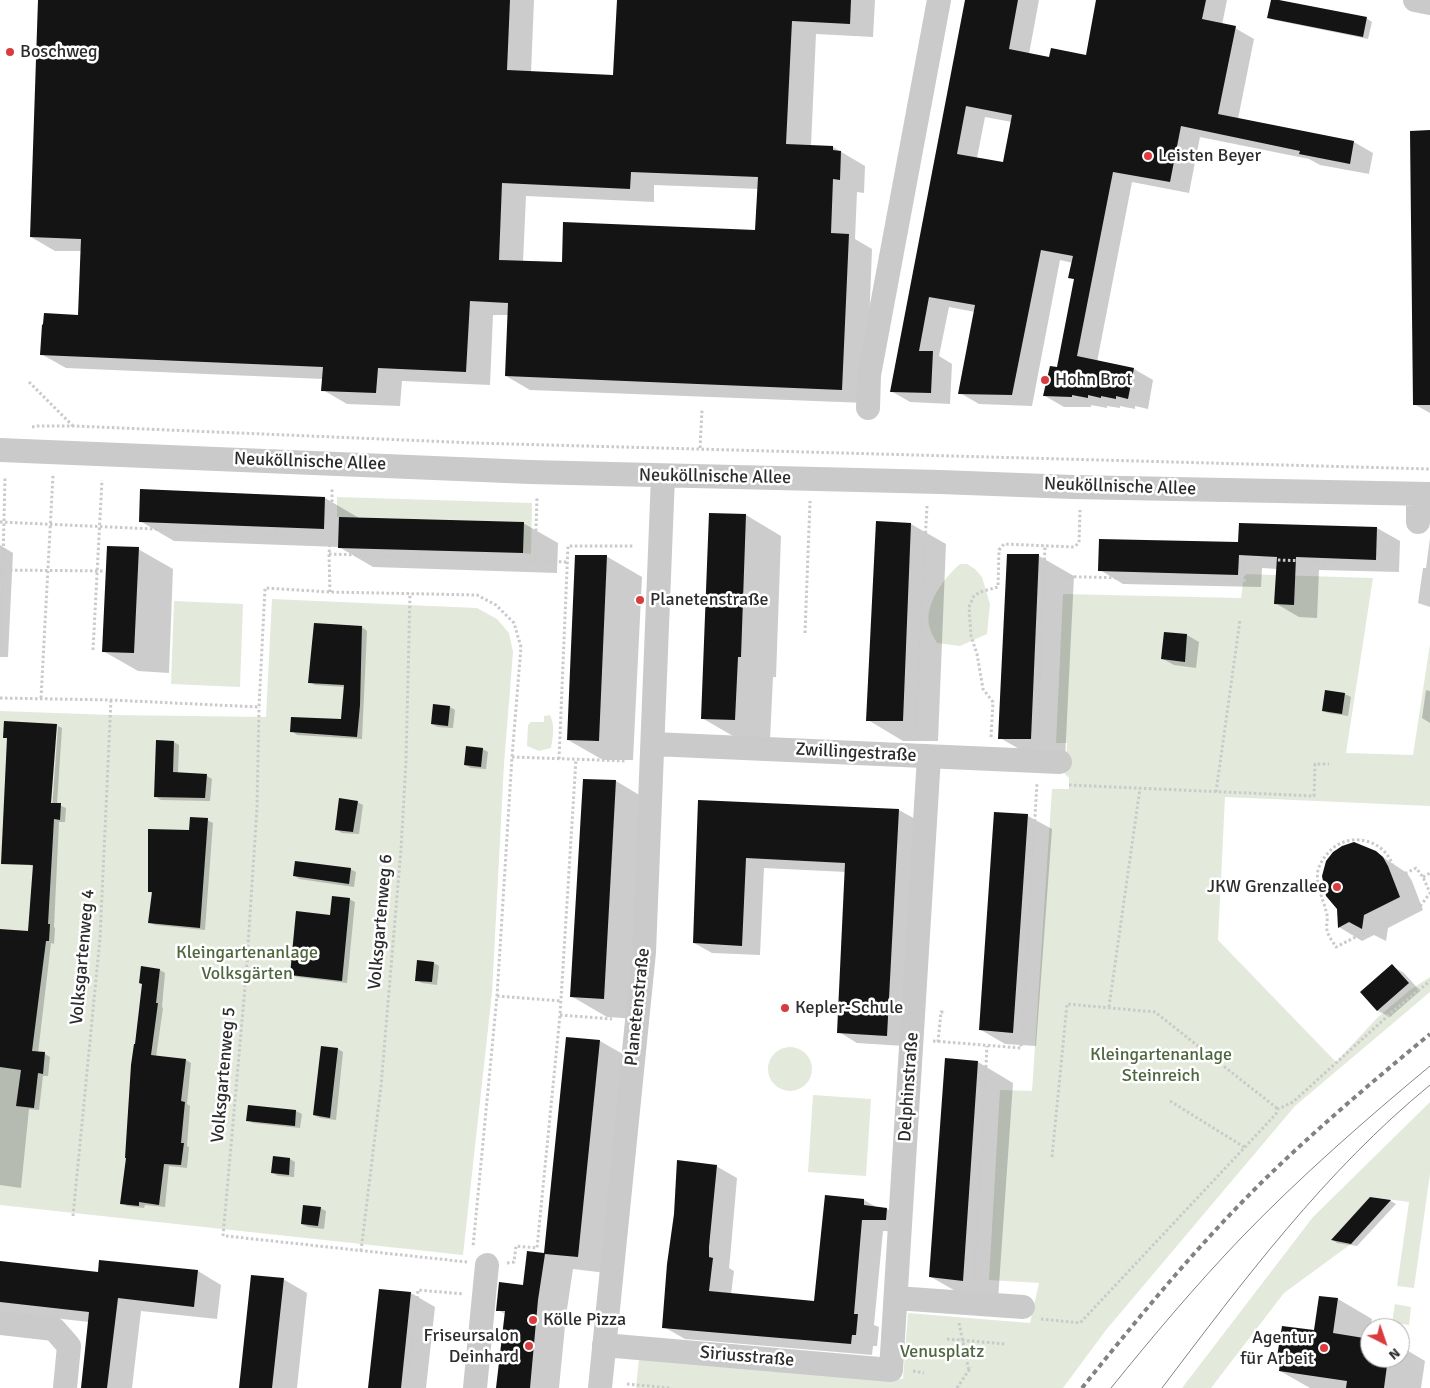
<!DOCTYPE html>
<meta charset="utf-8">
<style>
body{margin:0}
#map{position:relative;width:1430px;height:1388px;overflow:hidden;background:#fff;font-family:Signika,sans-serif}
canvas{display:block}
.north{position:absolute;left:1360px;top:1318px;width:50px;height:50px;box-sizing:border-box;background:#fff;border:1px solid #ababab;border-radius:50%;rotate:139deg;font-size:14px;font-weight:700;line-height:20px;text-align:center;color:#2d2d2d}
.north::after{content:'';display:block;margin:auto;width:18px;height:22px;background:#d93b3f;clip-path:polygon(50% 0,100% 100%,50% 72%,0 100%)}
</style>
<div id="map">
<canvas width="1430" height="1388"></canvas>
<div class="north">N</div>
</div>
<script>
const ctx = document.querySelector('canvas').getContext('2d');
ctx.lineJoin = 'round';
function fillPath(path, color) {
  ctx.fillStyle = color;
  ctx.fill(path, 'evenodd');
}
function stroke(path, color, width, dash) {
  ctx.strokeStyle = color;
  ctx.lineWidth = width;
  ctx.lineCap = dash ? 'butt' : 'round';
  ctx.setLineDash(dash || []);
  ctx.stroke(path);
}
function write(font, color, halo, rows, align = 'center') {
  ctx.font = font + ' Signika,sans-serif';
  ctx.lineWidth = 5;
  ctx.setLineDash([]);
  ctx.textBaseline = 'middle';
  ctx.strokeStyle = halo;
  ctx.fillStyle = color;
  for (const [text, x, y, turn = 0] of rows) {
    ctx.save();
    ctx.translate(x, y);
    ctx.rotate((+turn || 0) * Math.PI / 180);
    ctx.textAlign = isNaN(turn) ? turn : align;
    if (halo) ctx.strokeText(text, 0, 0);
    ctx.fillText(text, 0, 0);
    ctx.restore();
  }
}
fillPath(new Path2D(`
 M337,497L532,503L531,554L523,553V522L337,517Z
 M960,564H967L975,569L982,577L990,604L987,634L960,646L937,643C934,638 930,631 929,625C925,603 944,578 960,564Z
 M1244,574L1373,578L1346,753L1413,755L1430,644V806L1225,797L1218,940L1336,1062L1377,1018L1410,990L1430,977V992L1295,1106L1106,1330L1063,1388H636L639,1358L903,1379L908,1313L1030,1323L1039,1283L989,1280L1000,1090L1032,1091L1052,789H1069V778L1065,774L1067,743H1056L1063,594L1241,598Z
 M272,599L477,608L497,619L509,633L513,652L504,764L492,993L463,1255L0,1205V711L112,715L266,717Z
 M174,601L243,604L240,687L171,684Z
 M550,715C555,725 553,737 551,748L539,751L527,746L528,725L531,722H544V716Z
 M768 1069a22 22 0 1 1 44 0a22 22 0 1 1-44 0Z
 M813,1095L871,1099L866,1176L808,1172Z
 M1430,1102V1174L1414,1288L1397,1286L1409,1202L1370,1197L1331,1240L1351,1244L1284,1293L1211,1388H1182L1313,1217Z
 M1395,1304L1411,1307L1409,1325L1392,1323Z`), '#e3eadc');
fillPath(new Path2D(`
 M39,0H534L531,73L615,77L618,0H875L873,37L816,34L811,146L833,147L865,166L864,193L857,192L855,239L872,249L866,403L530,390L506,376L508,315H493L490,385L402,381L400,406L347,404L323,390V379L66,368L41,354L79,316L81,251H55L31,237ZM654,185L759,189L756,231L563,264L523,262L526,196L654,202Z
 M966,0H1039L1029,54L1050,58L1087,56L1098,0H1227L1222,25L1235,28L1254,39L1238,119L1354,142L1373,153L1369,174L1320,165L1309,159L1200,137L1189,193L1132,182L1097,362L1134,369L1153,380L1148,409L1135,406V409L1120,406V408L1107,406V408L1091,405V407H1064L1045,396L1058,368L1075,280L1070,277L1073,263L1060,260L1032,406L979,404L960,393L975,312L949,307L939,356L952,364L950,404L910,402L891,391ZM985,117L1012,122L1004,163L977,158Z
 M1272,0L1366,18L1372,22L1368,39L1274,20L1268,17Z
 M1430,132V413L1414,404Z
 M325,498L359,518L523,523L558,543L557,573L373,567L339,547L174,541L140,521Z
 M711,514L746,515L781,536L776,677H773L770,740L738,739L702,718Z
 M911,524L946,544L938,741H903L868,720Z
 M1377,528L1400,541L1399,572L1319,570L1317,618L1299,617L1275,603L1277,569L1262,568L1261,587L1123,584L1100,570L1239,544Z
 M1430,538V607L1418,603L1423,568H1426Z
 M0,545L13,553L8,657H0Z
 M138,549L173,569L169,673L138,671L103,651Z
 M606,556L642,577L633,760H603L568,740Z
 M1039,556L1074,576L1065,759L1035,758L1000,738Z
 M362,627L367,631L362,739L297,735L292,731L342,721L345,687L315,685L310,682Z
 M1165,633L1187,635L1199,642L1196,668L1174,665L1163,659Z
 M1426,690L1430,691V723L1422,718Z
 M1326,691L1345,694L1351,697L1348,716L1328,713L1323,710Z
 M450,707L455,710L453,728L438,727L432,724Z
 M57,725L58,726H56L50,809H52L58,726L62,728L57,804L66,808L65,822H59L54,927L55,928L54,944L51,943L38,1053L45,1054L50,1057L48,1076H43L39,1110L29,1109L21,1188L0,1185V930L29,933L34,867L28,864L8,739L5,737Z
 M174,742L179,745L178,773L207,776L212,779L210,801L161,800L155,796Z
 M483,749L488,752L486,769L471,768L465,765Z
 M616,781L651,802L638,1019L607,1017L571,996Z
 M699,801L899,810L917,820L904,1046L857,1043L839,1032L846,872L764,868L760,955L712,953L694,943Z
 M357,802L363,805L359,834L342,833L337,830Z
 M995,814L1028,816L1052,829L1036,1046L1005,1044L981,1030Z
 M207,820L213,823L205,930L155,925L149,922L153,894L149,891L190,832Z
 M1375,852L1407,873L1412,881L1423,910L1388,928L1386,941L1374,935L1362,941L1339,927L1338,908L1327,896L1323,884V877Z
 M350,869L356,872L354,887L299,879L294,875Z
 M349,899L355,902L347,983L297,977L291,974Z
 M418,962L434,963L439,966L437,985L422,983L416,980Z
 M1392,966L1404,973L1420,991L1390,1017L1378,1011L1362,992Z
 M160,970L165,973L162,1007L163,1008L156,1057L186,1060L191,1063L187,1104L190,1106L187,1146L189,1147L187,1168L169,1166L165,1207L145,1205L144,1208L127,1206L122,1203Z
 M567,1038L600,1041L628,1057L606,1273L573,1269L566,1316L559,1388H498L505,1314L498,1310L524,1286L528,1253L545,1254Z
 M338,1049L343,1052L336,1120L320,1118L314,1115Z
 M978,1062L1013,1083L998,1300L966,1297L931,1277Z
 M249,1107L296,1111L302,1114L300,1128L253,1123L248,1120Z
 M274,1158L290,1159L295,1162L294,1177L278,1176L273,1173Z
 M716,1166L737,1178L730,1259L729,1268L734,1271L731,1294L815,1302L864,1200L878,1208L887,1209L908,1221L907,1232L883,1231L874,1325L879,1327L877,1346H873L872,1355L685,1339L664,1327Z
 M1371,1198L1391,1201L1396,1204L1357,1246L1337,1243L1333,1240Z
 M320,1208L326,1211L324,1229L308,1227L302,1224Z
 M0,1262L99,1273L198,1271L221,1285L217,1319L141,1311L132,1388H82L89,1322L0,1312Z
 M283,1279L307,1293L297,1388H241Z
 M411,1293L435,1307L426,1388H370Z
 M1338,1299L1372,1319L1370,1328V1358H1400V1346L1425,1361L1421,1388H1310L1280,1371L1281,1364L1278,1362L1315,1332Z`), '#0003');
fillPath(new Path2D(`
 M38,0H510L507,70L613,75L617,0H851L850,24L792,21L786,144L833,146V150L841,151L840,180L833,179L831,233L849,234L842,390L505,376L508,303L470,301L466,372L378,368L376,393L321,391L323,367L40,355L42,325L43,324L44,313L78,315L81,239L30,237ZM631,172L758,177L755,230L563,222L562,262L499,260L502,183L630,189Z
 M965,0H1018L1009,49L1049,57L1051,48L1086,55L1096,0H1206L1202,19L1236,26L1218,114L1354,141L1350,164L1299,154L1300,151L1181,126L1170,182L1113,172L1077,356L1134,368L1128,399L1116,396V399L1101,396V398L1088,395V398L1072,395V397L1043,396L1050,366L1057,367L1074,279L1068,278L1073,256L1041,250L1012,395L958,394L975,305L929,297L919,351H933L931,393L890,392ZM966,106L1012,115L1003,162L957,154Z
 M1271,0H1279L1367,17L1363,37L1267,18Z
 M1430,130V405H1413L1410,131Z
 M140,489L325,497L324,529L139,522Z
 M709,513L746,514L741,657H738L735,720L701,719Z
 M339,517L524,522L523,553L338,548Z
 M876,521L911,523L903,721H866Z
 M1239,523L1377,527L1376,560L1296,557L1294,605L1274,604L1277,557L1239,555L1238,575L1098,571L1099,539L1238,542Z
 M107,546L139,547L134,653L102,652Z
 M1007,554H1039L1031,739H998Z
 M575,555H607L599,741L567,740Z
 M314,623L362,626L360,705L357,737L290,732L291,717L341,719L344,685L308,683Z
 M1164,632L1187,634L1185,662L1161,659Z
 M1325,690L1345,693L1342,714L1322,711Z
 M433,704L450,706L448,726L431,724Z
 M4,721L57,724L51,803H61L60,820L54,819L48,924H50L49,941H46L32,1051L45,1052L43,1074L38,1073L34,1108L16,1106L21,1070L0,1067V929L28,931L33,865L1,864L7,738H3Z
 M156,740L174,741L173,772L207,774L205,798L154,797Z
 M466,746L483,748L481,767L464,765Z
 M583,779L616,780L604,999L570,997Z
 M339,798L358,801L353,832L335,830Z
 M698,800L899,809L887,1036L837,1033L845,863L746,858L742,946L693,943Z
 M994,812L1028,814L1013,1033L979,1030Z
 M190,817L208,818L200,928L148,923L152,892H148V829L189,830Z
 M1354,842L1376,851L1383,857L1388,866L1400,897L1364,915L1362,929L1349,922L1338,928L1337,909L1326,896L1322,876L1326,861L1333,852L1342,846Z
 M295,861L351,868L349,884L293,876Z
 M332,896L350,898L342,981L290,975L296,911L330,915Z
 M417,960L434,962L432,982L415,981Z
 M1392,964L1409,983L1377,1011L1360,992Z
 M141,966L160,969L156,1003H158L151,1055L186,1059L181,1101L185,1102L181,1143H184L181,1165L164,1164L159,1205L139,1202V1206L120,1204L126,1158H125L131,1065L134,1044H135L142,984L139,983Z
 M566,1037L600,1040L578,1257L545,1254L538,1300L530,1388H496L505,1311H496L499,1282L523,1285L527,1251L544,1253Z
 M321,1046L338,1048L330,1118L313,1115Z
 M945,1058L978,1061L963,1281L929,1277Z
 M248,1105L296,1110L295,1126L246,1121Z
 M273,1156L290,1158L289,1175L271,1173Z
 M677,1160L717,1165L709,1247V1257L713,1258L709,1291L814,1301L825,1195L864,1199V1205L887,1208L886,1220H862L854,1314H858L856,1335H852L851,1344L662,1328L667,1264L674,1214Z
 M1370,1197L1391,1200L1351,1244L1331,1240Z
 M303,1205L321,1207L318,1226L301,1224Z
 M99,1260L198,1270L194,1307L118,1298L107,1388H81L89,1312L0,1302V1261L98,1272Z
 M251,1275L284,1278L272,1388H239Z
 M379,1289L411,1292L401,1388H368Z
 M1319,1296L1338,1298L1333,1333L1370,1339V1358H1388L1384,1388H1346L1347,1381L1279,1371L1280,1363H1276L1282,1326L1314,1330Z`), '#141414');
stroke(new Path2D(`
 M10,52H14
 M29,382L73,426
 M32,427L37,426H74L475,443L1430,469
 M700,448L702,410
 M332,517V489
 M0,522L330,537
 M329,554L567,562
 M535,561L537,497
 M0,570L105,571
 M1044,576L1244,581L1245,559L1374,563
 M330,592L329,554L331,528
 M805,633L810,501
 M1,646L5,477
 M93,650L102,480
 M0,698L111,700L259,707L265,588L330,592L477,595L496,605L514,623L521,647L512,757L497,996L473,1247
 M41,698L53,475
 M915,733L927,506
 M991,737L993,702L983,689L977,654L971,636L969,607L974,596L980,592L998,587L999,550L1004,544L1074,547L1079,543L1080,510
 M1038,740L1045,545
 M512,757L627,761
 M559,759L568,546H634
 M1069,785L1314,796L1315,764H1329
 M1216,792L1240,620
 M1423,877L1430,873
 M1391,919L1336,947C1333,942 1328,936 1327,930C1326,925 1328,920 1327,915C1324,900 1315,885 1318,870C1320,863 1324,858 1328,853C1344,834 1374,836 1388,856C1393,863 1394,870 1396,878L1416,868L1423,877L1430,893L1419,908
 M497,996L561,1001
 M1109,1007L1140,788
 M560,1015L612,1019
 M933,1041L1021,1048L1037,783
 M938,1042L941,1012H946
 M1170,1101L1244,1147
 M1052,1157L1067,1004L1155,1012L1278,1109
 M73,1216L100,938L111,700
 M223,1236L246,976L257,808L259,707
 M226,1236L467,1262
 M361,1251L381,1086L401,849L406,761L410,593
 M507,1263L514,1262L516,1246L537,1248L560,1015L576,759
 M974,1282L987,1046
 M1041,1319L1080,1323L1276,1114L1278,1109L1293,1102L1391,1013L1430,981
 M959,1323L969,1371
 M947,1339L1006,1344
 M913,1371L924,1373
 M627,1384L670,1388
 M407,1388L418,1290L464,1294
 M957,1388L971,1367`), '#cacaca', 3, [2.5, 2.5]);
stroke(new Path2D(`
 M1415,0L1430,3
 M868,408L869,375L939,0
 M0,450L530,472L940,482L1073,487L1430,494
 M1418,522V495
 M653,744L1060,762
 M896,1298L1023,1307
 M0,1323L54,1329L69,1346L65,1388
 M604,1345L891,1370L929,757
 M475,1388L487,1265
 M600,1388L644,952L663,476`), '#cacaca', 24);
stroke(new Path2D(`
 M1111,1388C1153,1336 1196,1285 1242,1237C1301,1176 1365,1120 1430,1066
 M1162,1388C1243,1281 1325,1171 1430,1085`), '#828282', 1);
stroke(new Path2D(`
 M1082,1388C1139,1317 1197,1246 1262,1182C1315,1130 1372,1082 1430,1034`), '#828282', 4, [5, 4]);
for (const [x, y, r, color] of [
 [10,52,5,"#d93b3f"],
 [1148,156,5,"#d93b3f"],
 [1045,380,5,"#d93b3f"],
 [640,600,5,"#d93b3f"],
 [1337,887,5,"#d93b3f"],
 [785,1008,5,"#d93b3f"],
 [533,1320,5,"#d93b3f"],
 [529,1346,5,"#d93b3f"],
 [1324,1348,5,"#d93b3f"]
]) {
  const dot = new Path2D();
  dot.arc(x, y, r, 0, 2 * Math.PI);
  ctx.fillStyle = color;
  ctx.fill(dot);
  stroke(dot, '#fff', 2);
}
write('18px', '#2d2d2d', '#fff', [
 ["Boschweg",20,52],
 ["Leisten Beyer",1158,156],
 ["Hohn Brot",1055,380],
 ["Planetenstraße",650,600],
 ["JKW Grenzallee",1327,887,"right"],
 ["Kepler-Schule",795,1008],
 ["Kölle Pizza",543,1320],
 ["Friseursalon",519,1336,"right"],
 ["Deinhard",519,1357,"right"],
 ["Agentur",1314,1338,"right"],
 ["für Arbeit",1314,1359,"right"]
], 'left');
write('18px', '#2d2d2d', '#fff', [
 ["Neuköllnische Allee",310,462,2],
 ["Neuköllnische Allee",715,477,1],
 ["Neuköllnische Allee",1120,487,2],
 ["Zwillingestraße",856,753,3],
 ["Volksgartenweg 6",381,922,-85],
 ["Volksgartenweg 4",83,957,-85],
 ["Planetenstraße",638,1007,-84],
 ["Volksgartenweg 5",224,1075,-85],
 ["Delphinstraße",909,1087,-86],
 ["Siriusstraße",747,1357,5]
]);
write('18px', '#4f663e', '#fff', [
 ["Kleingartenanlage",247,953],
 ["Volksgärten",247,974],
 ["Kleingartenanlage",1161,1055],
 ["Steinreich",1161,1076],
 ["Venusplatz",942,1352]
]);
</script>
